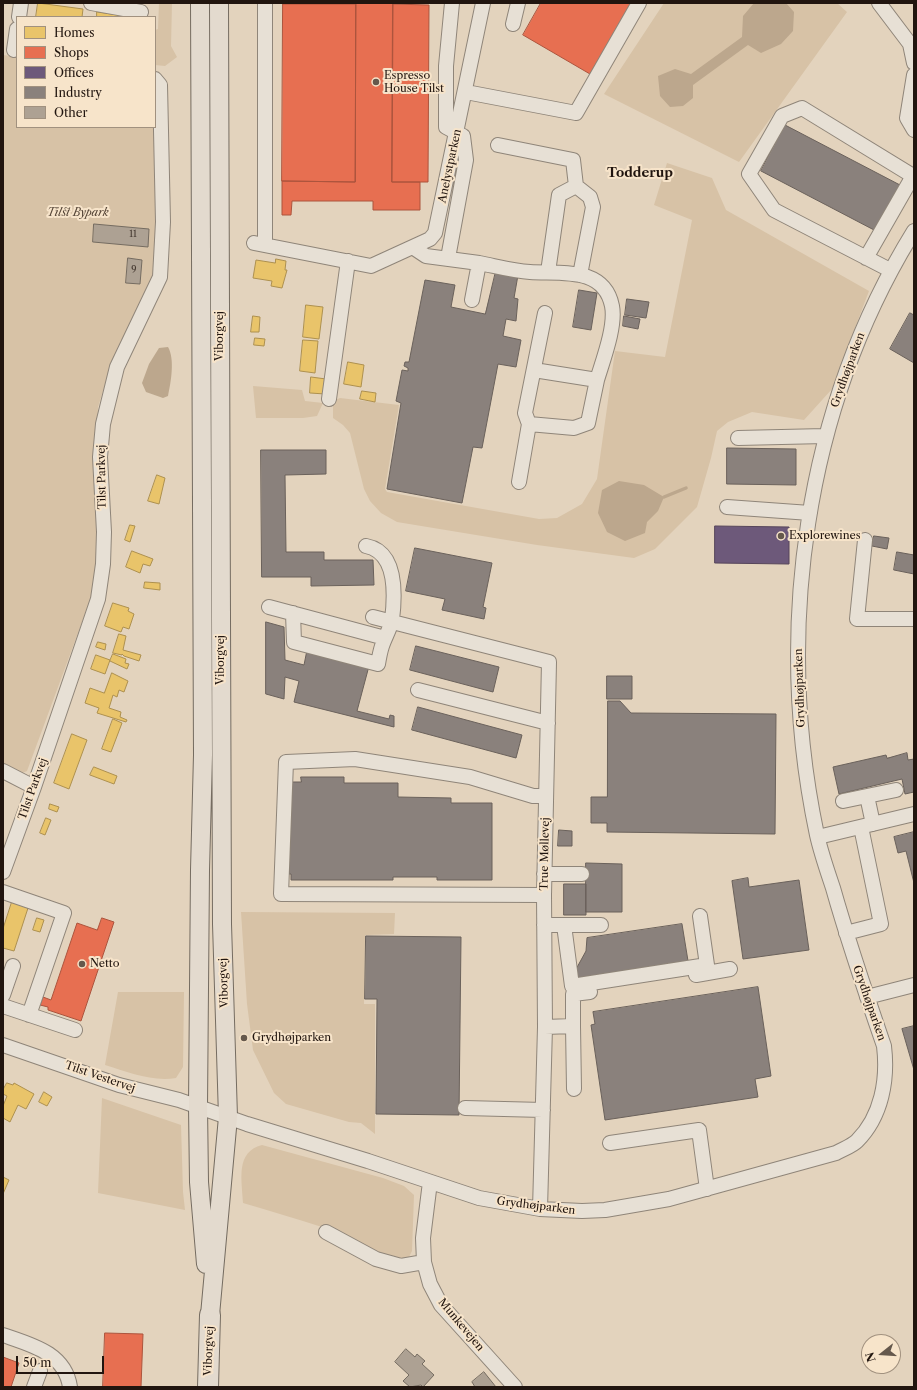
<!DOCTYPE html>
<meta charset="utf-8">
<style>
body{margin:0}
#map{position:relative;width:917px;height:1390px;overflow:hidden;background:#e3d3bd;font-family:"Libre Caslon Text",serif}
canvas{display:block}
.frame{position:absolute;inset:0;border:4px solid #21150f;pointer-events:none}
.legend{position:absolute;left:16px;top:16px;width:140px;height:112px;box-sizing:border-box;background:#f7e4ca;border:1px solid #a1917f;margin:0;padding:5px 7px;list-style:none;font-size:12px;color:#21150f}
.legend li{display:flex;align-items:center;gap:8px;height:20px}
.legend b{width:20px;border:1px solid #a1917f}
.north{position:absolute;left:861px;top:1334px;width:40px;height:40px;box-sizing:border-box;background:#f7e4ca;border:1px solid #a1917f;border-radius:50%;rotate:253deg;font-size:11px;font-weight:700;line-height:16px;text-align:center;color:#21150f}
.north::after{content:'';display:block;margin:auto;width:14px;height:18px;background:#65584c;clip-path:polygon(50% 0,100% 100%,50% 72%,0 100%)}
.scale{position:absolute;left:16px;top:1356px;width:88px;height:18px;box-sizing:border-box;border:2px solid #21150f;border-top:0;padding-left:5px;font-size:12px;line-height:14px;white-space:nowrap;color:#21150f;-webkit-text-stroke:3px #f7e4ca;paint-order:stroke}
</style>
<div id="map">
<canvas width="917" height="1390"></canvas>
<div class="frame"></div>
<ul class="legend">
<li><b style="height:11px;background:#e9c46a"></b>Homes</li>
<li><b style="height:11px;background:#e76f51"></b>Shops</li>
<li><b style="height:11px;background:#6d597a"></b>Offices</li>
<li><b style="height:11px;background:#8a817c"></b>Industry</li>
<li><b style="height:11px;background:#ada193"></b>Other</li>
</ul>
<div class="north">N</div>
<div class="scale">50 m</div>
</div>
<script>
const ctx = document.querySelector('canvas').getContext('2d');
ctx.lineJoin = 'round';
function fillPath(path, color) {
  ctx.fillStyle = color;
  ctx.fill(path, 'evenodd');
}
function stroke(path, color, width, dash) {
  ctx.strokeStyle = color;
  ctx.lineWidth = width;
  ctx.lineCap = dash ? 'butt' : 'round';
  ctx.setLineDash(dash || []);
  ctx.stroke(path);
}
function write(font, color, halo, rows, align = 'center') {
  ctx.font = font + ' "Libre Caslon Text",serif';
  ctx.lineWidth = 4;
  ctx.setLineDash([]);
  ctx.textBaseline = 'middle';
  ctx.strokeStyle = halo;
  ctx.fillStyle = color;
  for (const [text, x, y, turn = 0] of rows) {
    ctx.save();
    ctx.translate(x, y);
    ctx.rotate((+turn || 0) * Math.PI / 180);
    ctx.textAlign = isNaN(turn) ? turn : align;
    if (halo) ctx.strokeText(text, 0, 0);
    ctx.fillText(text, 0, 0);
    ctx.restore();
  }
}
fillPath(new Path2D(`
 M159,3H172L171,46L177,57L165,66L155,65V30L158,29Z
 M664,3H837L847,12L739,162L604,94Z
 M3,55L17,57V127H155V274L112,362L98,407L96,448L97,558L92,595L27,771L18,775L5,766L3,763Z
 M667,163L712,178L726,210L869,291L832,389L804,420L752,412L728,422L717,431L711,458L697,507L655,549L634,558L537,545L397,522L381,513L370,501L364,489L350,433L343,425L333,418V401L340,398L399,405L385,489L387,492L539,519L557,518L582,504L597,479L615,351L665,357L692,220L654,205Z
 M253,386L302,390L305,401L323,403L317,416L303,418H256Z
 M241,912L395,913L394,934L365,935L364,1004H375V1134L361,1123L349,1122L286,1104L274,1093L253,1050L247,1004Z
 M118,992H184L183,1067L176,1078C152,1082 128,1072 105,1065Z
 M102,1098L181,1125L183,1192L185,1210L98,1193Z
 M262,1145L383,1178L404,1186L414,1195L412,1251L408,1259C376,1260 354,1238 325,1228C298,1219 270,1211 243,1203C242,1180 235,1152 262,1145Z`), '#d7c2a6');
fillPath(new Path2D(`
 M754,3H786L794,12L793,31L781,44L761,53L748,45L693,85V98L683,106L670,107L660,96L658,76L675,69L691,74L742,37L743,16Z
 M168,347C175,359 171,382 168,396L163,398L146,392L142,383L149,364L159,348Z
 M619,481L644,485L664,497L658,511L647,522L645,533L625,541L607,532L598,513L602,490Z`), '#bca78d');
const homes = new Path2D(`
 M38,3L83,9L82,17H36Z
 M97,12L131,17H97Z
 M276,259L286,261L285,270H287L282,288L271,286L272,281L253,278L256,260L275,263Z
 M306,305L323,307L319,339L303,337Z
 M253,316L260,317L259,332H251Z
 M255,338L265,339L264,346L254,345Z
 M303,340L318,341L315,373L300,371Z
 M348,362L364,365L361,387L344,384Z
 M311,377L326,379L325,394L310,393Z
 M362,391L376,393L375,402L360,399Z
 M157,475L165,478L159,504L148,501Z
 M130,525L135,526L130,542L125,540Z
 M132,551L153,559L150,566L143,564L140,573L126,567Z
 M145,582L160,583V590L144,588Z
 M113,603L129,608L128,611L134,614L129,629L123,627L121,632L105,626Z
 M119,634L126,636L123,650L141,655L139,661L124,656L122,654V655L113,653Z
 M98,642L106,644L105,650L96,647Z
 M113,654L126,659L125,663L129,664L127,669L110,661Z
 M96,655L110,660L105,674L91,669Z
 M112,673L128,681L124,692L119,690L117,697L113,695L109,708L121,712L120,717L127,720L126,722L97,713L99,708L85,703L90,688L104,693Z
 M113,719L122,723L111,752L102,749Z
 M72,734L87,740L69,789L54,783Z
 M94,767L117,776L114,784L90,775Z
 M50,804L59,807L57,812L49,809Z
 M46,818L51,820L45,835L40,833Z
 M12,902L28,908L14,951L3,948V929Z
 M37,918L44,920L40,932L33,930Z
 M7,1083L13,1085L14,1083L34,1094L26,1109L18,1105L10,1122L3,1118V1106L7,1096L3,1094V1090Z
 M44,1092L52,1097L47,1106L39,1102Z
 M3,1177L9,1180L3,1194Z`);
fillPath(homes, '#e9c46a');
stroke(homes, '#ad904f', 1);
const shops = new Path2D(`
 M356,3H393L392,182H420V210H373V201H292L291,215H282V181L355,182Z
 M541,3H631L590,74L523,35Z
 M283,4H356L355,182L282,181Z
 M393,4L429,5L428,182H392Z
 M102,918L114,922L81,1021L48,1010V1007L40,1005L43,997L51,1000L77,923L97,930Z
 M105,1333L143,1334L141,1387H103Z
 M3,1357L19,1363L11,1387H3Z`);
fillPath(shops, '#e76f51');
stroke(shops, '#ac543d', 1);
const offices = new Path2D(`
 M715,526L789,527V564L715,563Z`);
fillPath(offices, '#6d597a');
stroke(offices, '#56455a', 1);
const industry = new Path2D(`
 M785,125L900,185L876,231L761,171Z
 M496,271L518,275L514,298L518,299L516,321L506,319L503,336L521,340L516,367L498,364L482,448L473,447L462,503L387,489L401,403L396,401L402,370L408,371V368L404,366L405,362H409L425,280L455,285L451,307L485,314Z
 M579,290L597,293L591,330L573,327Z
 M627,299L649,302L646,318L625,315Z
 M910,313L914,315V363L890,349Z
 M624,316L640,319L638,329L623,326Z
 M727,448L796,449V485L727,484Z
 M261,450H326V474L285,475L286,552H324V560H373L374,585L311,586V577H262Z
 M874,536L889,538L887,549L872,546Z
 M415,548L492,563L483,607L486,608L484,619L442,610L445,599L406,591Z
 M897,552L914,555V574L894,570Z
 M266,622L284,627L285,660L304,665L307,650L369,666L357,711L389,719L390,715L394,716V727L294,702L299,681L285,677L284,699L266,694Z
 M416,646L499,667L493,692L410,670Z
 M607,676H632V699H607Z
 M608,701H620L631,713L776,714L775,834L607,832V823H591V797H607Z
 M418,707L522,735L516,758L412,730Z
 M907,753L908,760L914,759V792L905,794L902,779L839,794L833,767L886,755L887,758Z
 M301,777H344V783H398V797L451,798V803H492V880H437V877H393V880H291V874H289V782H301Z
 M559,830L572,831V846H558Z
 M914,832V883L906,851L898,853L894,837Z
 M586,863L622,864V912H586Z
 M748,878L749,887L799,880L809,950L743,959L732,881Z
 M564,884H586V915H564Z
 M682,924L689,967L574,983L575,971L586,951L587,938Z
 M366,936L461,937L459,1115L376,1114L377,999H365Z
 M758,987L771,1076L755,1079L758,1097L605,1120L591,1025L595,1024L593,1012Z
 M914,1026V1070L902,1029Z`);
fillPath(industry, '#8a817c');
stroke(industry, '#6a615b', 1);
stroke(new Path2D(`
 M664,497L686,488`), '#bca78d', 3.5);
const building = new Path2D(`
 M94,224L149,229L148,247L93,242Z
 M128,258L142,260L140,284L126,283Z
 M406,1349L415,1357L417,1354L425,1361L422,1364L434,1375L423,1387L421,1385L410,1387L403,1381L409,1375L395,1362Z
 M484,1372L496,1387H475L472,1382Z`);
fillPath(building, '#ada193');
stroke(building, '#756c61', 1);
const minor = new Path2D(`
 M91,3L141,12
 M879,3L910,44L914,63
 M19,17L21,3
 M513,24L518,3
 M14,50L17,29
 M914,75L907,118L914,130
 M466,92L576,113L639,3
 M498,145L573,160L576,186L559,195L548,272
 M576,186L590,197L593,207L580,275
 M254,243L371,266L430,239L435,233L483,3
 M265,245V3
 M414,248L426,256L479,263L472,300
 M448,258L466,160L463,136L446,127V66L452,3
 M866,258L913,176L802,108L782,116L749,174L774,210L890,270
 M479,263C495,266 513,271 530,272C560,274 604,266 612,306C616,326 603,360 597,380L534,370
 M329,399L348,261
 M529,424L574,428L588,423L597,380
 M738,438L825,436
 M519,482L529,424L525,413L545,313
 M727,507L810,513
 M865,540L857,619H914
 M269,607L385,638
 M293,613L294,642L378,664C379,658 380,652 382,646C385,637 390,629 392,620C395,596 398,552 366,546
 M373,617L549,662L544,895L545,1027L540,1209
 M418,690L548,723
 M3,771L34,787
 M843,801L867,796
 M873,824L867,796L896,790
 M818,837L914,814
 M3,872L34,787L98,599L103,564L104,532L100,457L103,424L117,367L160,277L163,222L160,85L155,79
 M544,874H582
 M3,892L64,913L29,1015
 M544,895L281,894L286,762L355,759L470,777L533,796H546
 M544,925H601
 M564,925L572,986L707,965L700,916
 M846,933L881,924L861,827
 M696,975L730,969
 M3,995L13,966
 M867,997L914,985
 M3,1006L75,1030
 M573,1026V994L590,992
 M545,1027L573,1026L574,1089
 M3,1045L119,1085L179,1100L247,1124L368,1161L479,1198L540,1209L582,1211L605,1210L669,1199L836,1153C843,1149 852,1146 857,1141C882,1116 888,1079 884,1046C866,994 848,941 833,888C827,870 821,853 817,835C774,632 804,409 914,231
 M465,1108L543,1110
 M610,1143L699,1130L707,1189
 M430,1182L423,1238L424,1262L430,1284L441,1305L515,1387
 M326,1232L376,1259L401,1266L424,1262
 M3,1335C32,1345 65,1353 70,1387
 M34,1387L40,1371`);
const major = new Path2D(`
 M200,3L203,755L200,870L198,1106L199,1182L206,1264
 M210,1315L228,1117L222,924L219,3`);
const highway = new Path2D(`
 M208,1387L210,1315`);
stroke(minor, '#8f8579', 16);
stroke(major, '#756c61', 20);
stroke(highway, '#756c61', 22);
stroke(minor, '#e7e0d5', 14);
stroke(major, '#e3dace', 18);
stroke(highway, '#e3dace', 20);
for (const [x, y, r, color] of [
 [376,82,4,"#65584c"],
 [781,536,4,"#65584c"],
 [82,964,4,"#65584c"],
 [244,1038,4,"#65584c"]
]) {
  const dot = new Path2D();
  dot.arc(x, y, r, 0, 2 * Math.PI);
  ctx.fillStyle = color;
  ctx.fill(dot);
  stroke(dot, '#f7e4ca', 1.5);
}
write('9px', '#443830', null, [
 ["11",133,234],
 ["9",134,269]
]);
write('11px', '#21150f', '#f7e4ca', [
 ["Espresso",384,76],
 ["House Tilst",384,89],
 ["Explorewines",789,536],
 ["Netto",90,964],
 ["Grydhøjparken",252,1038]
], 'left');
write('11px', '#21150f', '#f7e4ca', [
 ["Anelystparken",450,166,-78],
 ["Viborgvej",220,336,-90],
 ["Grydhøjparken",848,370,-70],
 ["Tilst Parkvej",102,477,-91],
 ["Viborgvej",221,660,-90],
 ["Grydhøjparken",800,688,-92],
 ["Tilst Parkvej",33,789,-70],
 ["True Møllevej",545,854,-89],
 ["Viborgvej",224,983,-92],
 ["Grydhøjparken",869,1003,71],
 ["Tilst Vestervej",100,1077,19],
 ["Grydhøjparken",536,1206,7],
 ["Munkevejen",461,1325,50],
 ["Viborgvej",209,1351,-88]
]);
write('italic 11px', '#554537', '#f7e4ca', [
 ["Tilst Bypark",78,213]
]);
write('bold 13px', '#21150f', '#f7e4ca', [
 ["Todderup",640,173]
]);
</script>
